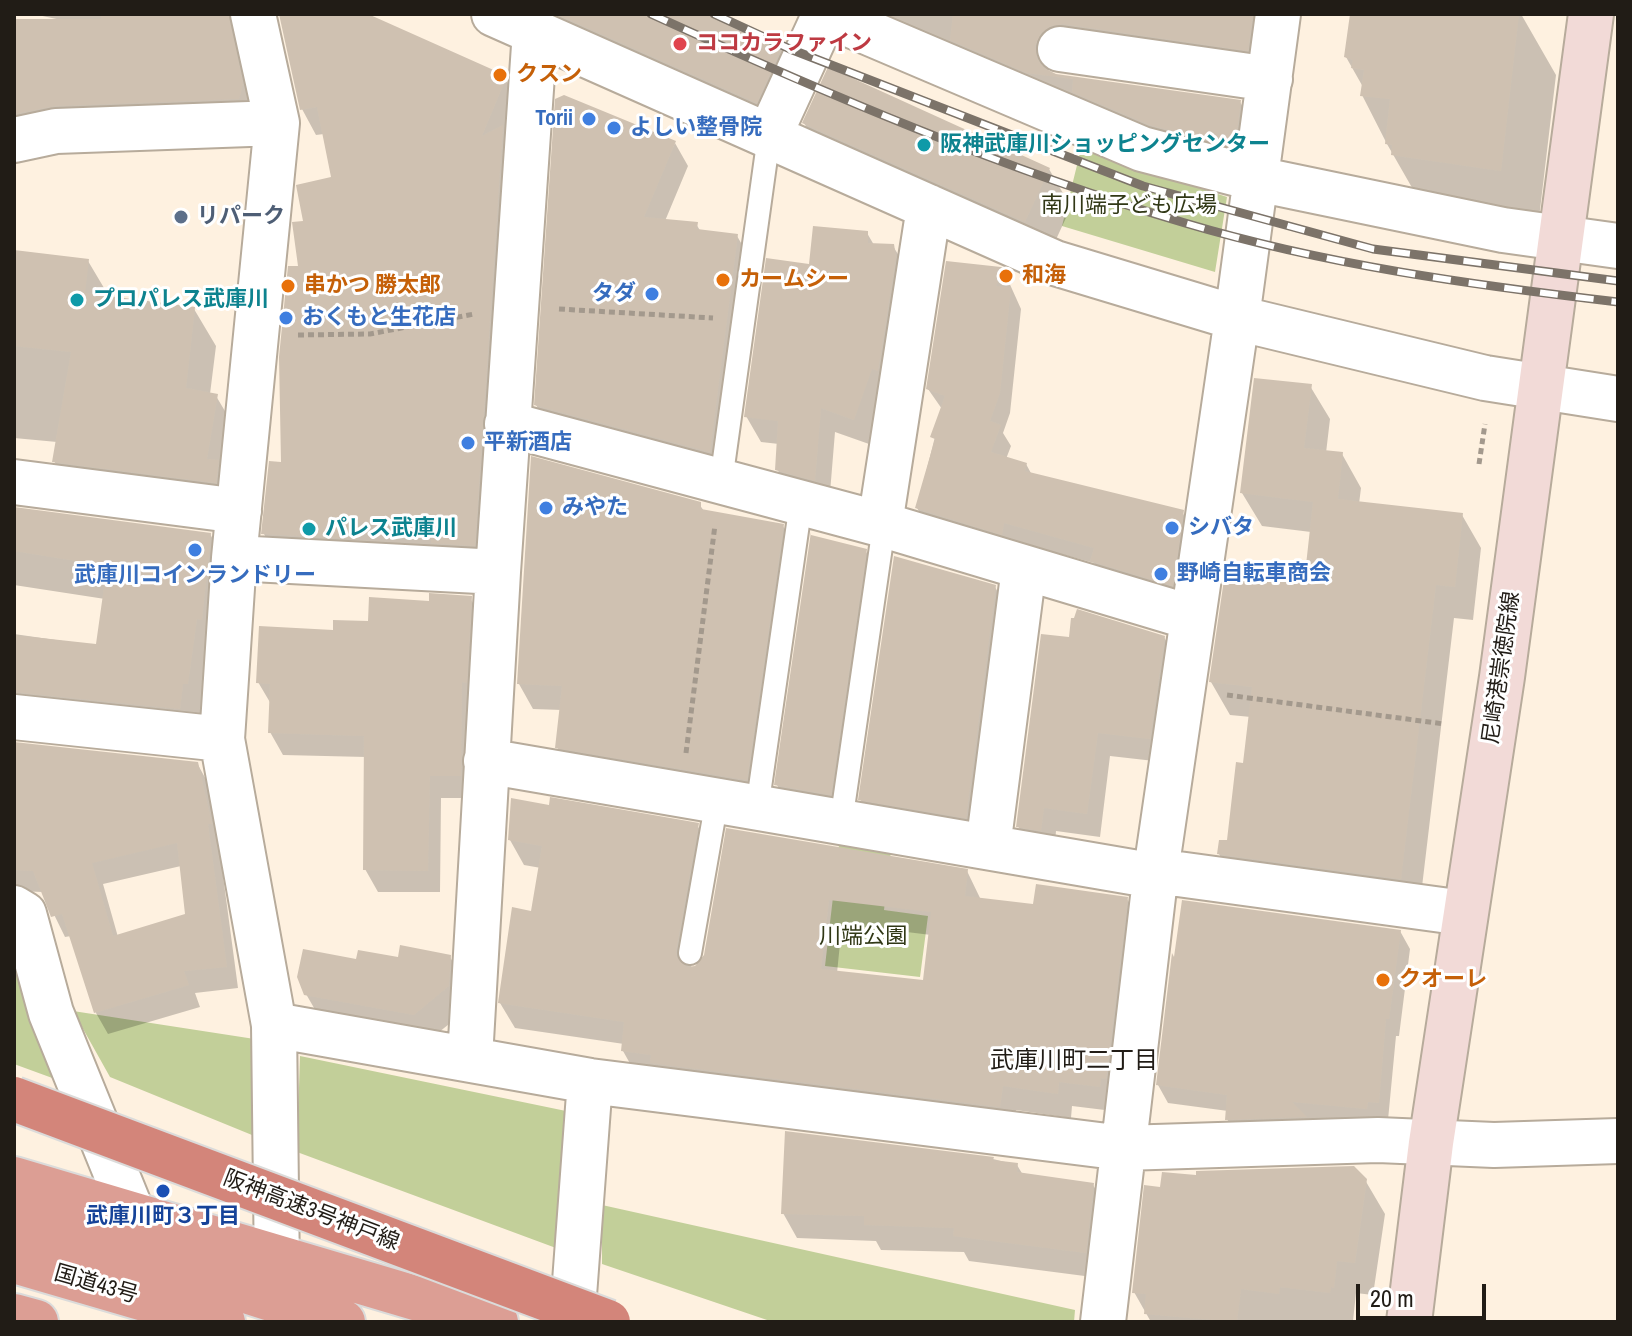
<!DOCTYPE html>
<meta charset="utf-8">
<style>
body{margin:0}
#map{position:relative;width:1632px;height:1336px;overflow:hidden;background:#fef1e0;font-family:"Archivo Narrow",sans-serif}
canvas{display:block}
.frame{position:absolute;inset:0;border:16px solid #211c16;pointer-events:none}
.scale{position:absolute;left:1356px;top:1284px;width:130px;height:36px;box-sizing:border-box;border:4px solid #211c16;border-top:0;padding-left:10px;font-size:24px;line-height:28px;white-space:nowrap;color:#211c16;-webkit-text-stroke:6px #fff;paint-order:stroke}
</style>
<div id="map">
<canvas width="1632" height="1336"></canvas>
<div class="frame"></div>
<div class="scale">20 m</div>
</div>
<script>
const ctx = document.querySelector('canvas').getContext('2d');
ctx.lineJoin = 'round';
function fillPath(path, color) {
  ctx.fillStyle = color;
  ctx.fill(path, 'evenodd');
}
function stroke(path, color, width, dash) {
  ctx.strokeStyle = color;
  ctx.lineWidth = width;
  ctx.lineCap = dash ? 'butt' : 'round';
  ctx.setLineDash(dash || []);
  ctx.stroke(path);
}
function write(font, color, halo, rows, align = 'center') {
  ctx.font = font + ' "Archivo Narrow","Noto Sans JP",sans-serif';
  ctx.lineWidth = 6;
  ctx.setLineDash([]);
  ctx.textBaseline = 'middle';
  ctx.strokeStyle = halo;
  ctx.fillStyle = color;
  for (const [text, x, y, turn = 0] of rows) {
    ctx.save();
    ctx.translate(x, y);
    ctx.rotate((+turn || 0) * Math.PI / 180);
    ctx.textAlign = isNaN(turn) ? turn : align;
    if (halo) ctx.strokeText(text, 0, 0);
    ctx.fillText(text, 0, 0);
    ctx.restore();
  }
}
fillPath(new Path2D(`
 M1081,149L1227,197L1215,272L1062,226Z
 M839,845L891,851L884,910L928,916L920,977L825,966Z
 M14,923L55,1079L14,1064Z
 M73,1011L261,1040L252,1135L110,1077Z
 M300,1056L566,1111L556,1248L297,1152Z
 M602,1205L1075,1310L1074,1322H773L602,1264Z`), '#c2cf99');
fillPath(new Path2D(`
 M33,14H243L263,122L30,152L14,164V23L66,21Z
 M280,14H364L505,78L520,104L489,571L278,560L264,534L283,464L305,222L333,179L324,134L316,135L302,109Z
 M493,14H704L781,48L803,86L778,140Z
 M871,14H1277L1261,74L1053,59L1048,70L1056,76L1240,102L1254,126L1248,170Z
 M1352,14H1521L1556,75L1537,235L1430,219L1387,144L1362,95L1363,87L1346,57Z
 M804,123L1049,169L1071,207L1047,259L827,162Z
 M675,143L688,166L665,221L696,224L701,232L737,236L751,260L723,475L550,429L536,405Z
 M867,233L874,245L893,246L908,271L887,394L869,444L835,432L829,505L792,495L777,469L779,444L761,442L746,416L811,266Z
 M14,252L88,261L110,298L194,309L216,346L210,394L216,396L238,433L239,499L75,498L54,461L57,442L14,438Z
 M1003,269L1021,309L1010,413L1003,433L1011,446L1006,459L1026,464L1032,475L1182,512L1194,531L1183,604L1104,580L1094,563L1014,541L1013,553L929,528L917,508L942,409L928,389Z
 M1310,386L1330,419L1326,453L1342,454L1361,488L1359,504L1462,515L1481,548L1473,620L1454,618L1419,912L1238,887L1219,854L1229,843L1245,766L1251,717L1230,715L1211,682L1306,577L1311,532L1262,526L1242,493Z
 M699,504L704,511L783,526L797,551L760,805L572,772L557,747L562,710L533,709L519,684Z
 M14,509L210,534L232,572L208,721L14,709V634L98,646L105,599L14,585Z
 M865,550L877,570L841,814L788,804L777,785Z
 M995,587L1004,603L975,834L870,816L860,799Z
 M470,598L483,620L472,798H441L440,892H378L365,869L366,757L283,755L270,732L271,704L258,682L335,632L430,603Z
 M1164,637L1177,661L1163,762L1110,756L1100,837L1056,831L1054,854L1031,850L1018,826L1070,639Z
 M14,744L197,763L209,785L223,845L219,846L238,988L195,993L200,1007L108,1034L96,1013L71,936L65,937L43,892L14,891ZM181,866L187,916L118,937L103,884Z
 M697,825L712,850L691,968L702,964L706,956L728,830L967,871L981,900L1035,906L1127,899L1141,923L1113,1111L1072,1106L1071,1118L1016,1110L1013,1131L637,1076L623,1051L624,1044L515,1028L500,1003L533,913L541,868L524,865L510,840ZM842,924L931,935L925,982L837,973Z
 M1400,931L1410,949L1399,1036H1396L1388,1120L1377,1126L1306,1119L1314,1135L1237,1137L1227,1119L1228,1111L1168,1103L1158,1085Z
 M450,957L465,983L463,1013L429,1040L321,1020L306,994L357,961Z
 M993,1159L1017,1165L1023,1175L1093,1185L1108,1210L1100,1278L969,1261L964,1252L881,1250L876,1241L797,1238L783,1213Z
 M1197,1177L1365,1180L1385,1214L1373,1295L1356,1293L1353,1321L1349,1322H1151L1134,1292L1161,1189Z`), '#0003');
fillPath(new Path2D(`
 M101,14H229L243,84L239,99L55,106L14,114V19H101Z
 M279,14H368L507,76L482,136L503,125L475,546L431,543V524L357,522V539L261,534L269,461L281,462L279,357L288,266H298L292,222L303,221L296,185L331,177L317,107L300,110Z
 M556,14H710L782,47L757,103Z
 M953,14H1253L1248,51L1063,24L1051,26L1041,33L1035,46L1037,58L1044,68L1056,74L1241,100L1235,147L1150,125L1072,92L1073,79L1027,73L950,40Z
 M1350,14H1519L1501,171L1391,155L1392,145L1385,144L1390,99L1360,96L1364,70L1351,68L1353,60L1344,57Z
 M828,67L1050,168L1025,222L802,123Z
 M564,95L676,141L644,217L698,222L697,229L738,234L710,452L534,405L555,99Z
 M813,226L868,231V243L894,244L896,257L878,371L872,369L854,420L821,408L815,481L775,470L778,421L744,417L766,258L809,264Z
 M14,250L89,259L85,293L195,307L186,388L218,394L207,459L219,460L216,483L52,462L71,352L14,346Z
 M946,261L1001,267L1004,268L996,286L1011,288L1000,393L990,421L1001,425L991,452L1027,463L1025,471L1184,510L1173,586L1090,561L1094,548L1004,523L1002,535L915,508L935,439L930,437L945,396L926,389Z
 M1254,378L1312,384L1304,448L1343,452L1338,499L1463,513L1455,587L1436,585L1401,879L1217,854L1219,840H1227L1236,762L1243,763L1252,687L1209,682L1226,566L1305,574L1313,502L1240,493Z
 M531,456L701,502V509L784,524L747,780L555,748L562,686L517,684Z
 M14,507L211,533L202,620L197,619L188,684H183L180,709L14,692V635L96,644L107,566L14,551Z
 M811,532V535L867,549L831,795L774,785Z
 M894,556L996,585L966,818L858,800Z
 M429,593L472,596L467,683L462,682L461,776H430L428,871L363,870L364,736L268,733L270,684L256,683L259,626L333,630V620L368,621L369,597L429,601Z
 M1077,609L1165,636L1150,739L1098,733L1087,814L1044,808L1041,831L1016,827L1041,634L1069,637L1071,618H1074Z
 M14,742L198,762L212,824H208L227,967L184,971L189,985L94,1013L62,914L51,917L33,871L14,870ZM177,843L185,914L113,936L92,863Z
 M550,797L699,823L676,951L677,958L687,967L695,966L704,955L726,828L968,869L965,896L1033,904L1036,884L1128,897L1106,1079L1101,1078L1100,1087L1059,1082L1058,1094L1003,1086L1000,1107L650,1063L651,1055L621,1051L624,1022L498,1003L512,907L531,911L542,846L508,840L511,798L549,805ZM829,900L931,912L923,980L821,969Z
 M1182,900L1401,930L1389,1019H1386L1379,1103L1368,1102L1367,1109L1292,1102L1307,1117L1225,1120L1227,1095L1156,1085L1172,953L1174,957Z
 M400,945L451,955L449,986L414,1015L304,995L297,977L303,949L356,959L358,950L398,957Z
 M785,1131L994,1157L993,1160L1018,1163L1017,1172L1094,1183L1086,1253L953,1236L954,1228L864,1225V1216L781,1214Z
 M1354,1166L1367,1179L1355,1263L1337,1261L1334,1288L1331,1287L1330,1293L1280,1287L1279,1294L1241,1289L1237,1322L1144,1314L1146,1294L1132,1293L1144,1185L1160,1187L1162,1172L1196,1175V1171Z`), '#cfc1b1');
const service = new Path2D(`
 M721,481L769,136
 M757,808L801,503
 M841,822L884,526
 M690,953L717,800`);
const minor = new Path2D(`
 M253,14L277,123L234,558L222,739L274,1025L277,1274
 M494,14L1055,263L1237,318L1485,378L1618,399
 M848,14L846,23L1142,149L1257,179L1503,230L1618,246
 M1060,49L1270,79
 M769,136L825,14
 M14,140L56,131L277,123
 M507,424L880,524L1193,618
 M14,482L239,511
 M880,524L929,207
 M234,558L498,572
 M14,717L222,739
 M486,761L1155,876
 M988,847L1024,568
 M1156,871L1464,913
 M14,908L24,914L51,1013L133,1215
 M274,1025L590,1081L1123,1148L1378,1140L1494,1145L1618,1141
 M470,1058L498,572L535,31
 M572,1322L590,1081
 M1103,1322L1156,871L1237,318L1278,14`);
const secondary = new Path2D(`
 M1409,1322L1431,1143L1502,677L1591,14`);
const trunk = new Path2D(`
 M14,1179L496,1322
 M14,1217L343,1322
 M14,1261L223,1322
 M14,1316L36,1322`);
stroke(service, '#b7ab9b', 26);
stroke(minor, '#b7ab9b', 48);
stroke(secondary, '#b7ab9b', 48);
stroke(trunk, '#dbdbda', 48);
stroke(new Path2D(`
 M559,309L713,318
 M298,335L370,334L474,314
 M1479,464L1485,424
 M1227,695L1444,724
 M686,753L715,525`), '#a3998d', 5, [6, 4]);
stroke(service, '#fff', 22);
stroke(minor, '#fff', 44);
stroke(secondary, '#f2dad7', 44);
stroke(trunk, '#dc9e94', 44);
const rail = new Path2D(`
 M651,14C824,93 1002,169 1185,223C1326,265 1473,285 1618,302
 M714,14L790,49L1143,186L1373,249L1618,281`);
stroke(rail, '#7c7369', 9);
stroke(rail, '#fff', 6, [18]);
const motorwayBridge = new Path2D(`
 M14,1099L608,1322`);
stroke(motorwayBridge, '#dbdbda', 48, []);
stroke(motorwayBridge, '#d3857a', 44);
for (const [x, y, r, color] of [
 [680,44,8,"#e0444e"],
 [500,75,8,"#e8710a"],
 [589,119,8,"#3f7fe0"],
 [614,128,8,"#3f7fe0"],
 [924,145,8,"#0f9aa8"],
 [181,217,8,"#5c6f8a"],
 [1006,276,8,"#e8710a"],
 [723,280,8,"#e8710a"],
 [288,286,8,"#e8710a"],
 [652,294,8,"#3f7fe0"],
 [77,300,8,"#0f9aa8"],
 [286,318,8,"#3f7fe0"],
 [468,443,8,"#3f7fe0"],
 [546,508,8,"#3f7fe0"],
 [1172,528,8,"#3f7fe0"],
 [309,529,8,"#0f9aa8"],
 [195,550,8,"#3f7fe0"],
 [1161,574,8,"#3f7fe0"],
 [1383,980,8,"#e8710a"],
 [163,1191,8,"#1a4fb4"]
]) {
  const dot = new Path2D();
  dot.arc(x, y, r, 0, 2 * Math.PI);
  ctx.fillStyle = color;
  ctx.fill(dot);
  stroke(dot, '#fff', 3);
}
write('bold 22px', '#be3a42', '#fff', [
 ["ココカラファイン",696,44]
], 'left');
write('bold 22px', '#c56008', '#fff', [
 ["クスン",516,75],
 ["和海",1022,276],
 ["カームシー",739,280],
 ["串かつ 勝太郎",304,286],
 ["クオーレ",1399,980]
], 'left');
write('bold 22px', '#366cbe', '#fff', [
 ["Torii",573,119,"right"],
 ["よしい整骨院",630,128],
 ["タダ",636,294,"right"],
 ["おくもと生花店",302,318],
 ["平新酒店",484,443],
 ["みやた",562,508],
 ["シバタ",1188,528],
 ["野崎自転車商会",1177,574],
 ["武庫川コインランドリー",195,576,"center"]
], 'left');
write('bold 22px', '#0d838f', '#fff', [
 ["阪神武庫川ショッピングセンター",940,145],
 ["プロパレス武庫川",93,300],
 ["パレス武庫川",325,529]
], 'left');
write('22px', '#313816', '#fff', [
 ["南川端子ども広場",1129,206],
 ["川端公園",863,937]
]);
write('bold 22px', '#4e5e75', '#fff', [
 ["リパーク",197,217]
], 'left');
write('22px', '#211c16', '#fff', [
 ["尼崎港崇徳院線",1502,668,-82],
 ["阪神高速3号神戸線",311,1211,21],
 ["国道43号",96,1285,16]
]);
write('bold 22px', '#164399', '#fff', [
 ["武庫川町３丁目",163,1217]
]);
write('24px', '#211c16', '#fff', [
 ["武庫川町二丁目",1074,1062]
]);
</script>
